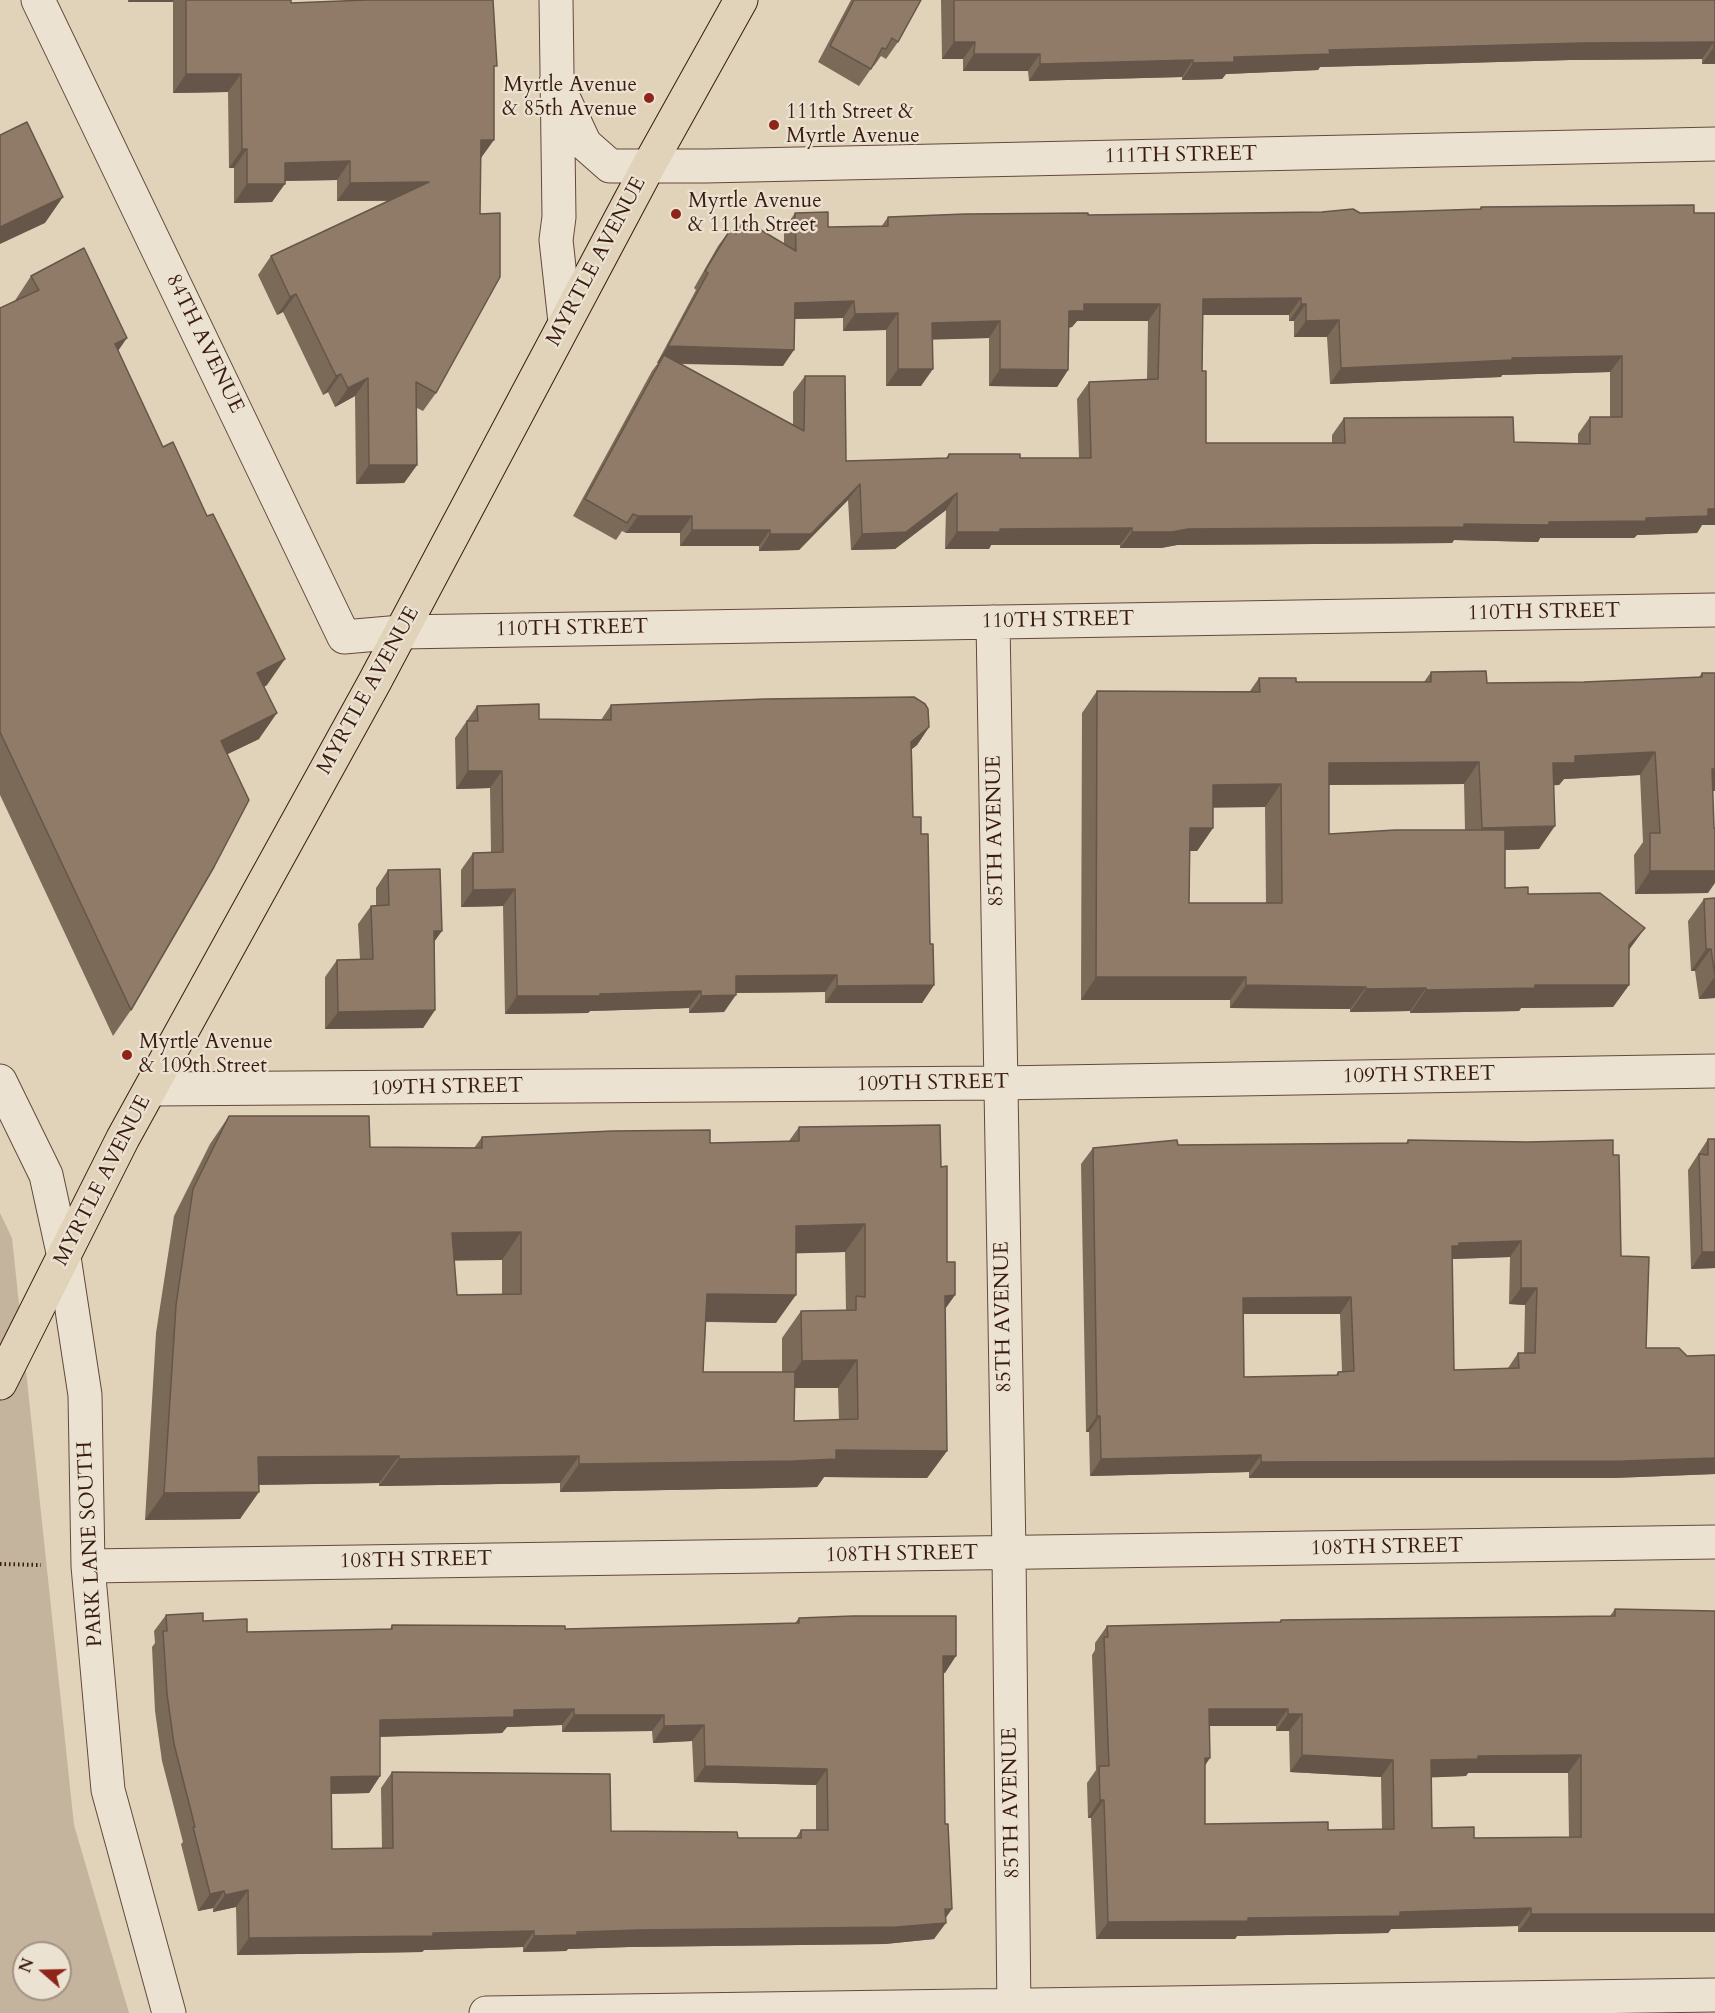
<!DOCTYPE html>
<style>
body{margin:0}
#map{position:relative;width:1715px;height:2013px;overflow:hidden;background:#e0d3ba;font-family:Cardo,serif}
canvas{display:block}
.north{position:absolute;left:12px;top:1941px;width:60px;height:60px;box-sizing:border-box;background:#ebe2d2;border:2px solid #a49284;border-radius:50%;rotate:290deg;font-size:16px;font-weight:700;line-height:24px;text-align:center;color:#3a1b10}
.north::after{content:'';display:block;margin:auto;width:21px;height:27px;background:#8f2418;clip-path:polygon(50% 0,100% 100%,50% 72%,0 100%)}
</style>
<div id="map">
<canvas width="1715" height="2013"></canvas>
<div class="north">N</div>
</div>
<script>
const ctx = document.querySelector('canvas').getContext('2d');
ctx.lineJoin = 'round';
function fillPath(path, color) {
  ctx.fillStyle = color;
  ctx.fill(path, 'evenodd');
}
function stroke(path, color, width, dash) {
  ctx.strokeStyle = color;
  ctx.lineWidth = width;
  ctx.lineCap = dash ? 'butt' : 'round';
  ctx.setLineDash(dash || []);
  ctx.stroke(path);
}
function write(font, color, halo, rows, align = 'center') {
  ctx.font = font + ' Cardo,serif';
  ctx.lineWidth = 4.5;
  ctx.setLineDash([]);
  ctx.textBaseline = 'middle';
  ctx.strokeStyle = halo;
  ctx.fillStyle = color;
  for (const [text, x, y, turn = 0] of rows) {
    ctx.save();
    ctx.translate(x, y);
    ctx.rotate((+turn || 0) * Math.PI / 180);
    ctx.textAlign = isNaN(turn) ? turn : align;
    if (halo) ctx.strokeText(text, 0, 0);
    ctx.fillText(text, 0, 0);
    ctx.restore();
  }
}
fillPath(new Path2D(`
 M0,1213L12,1238L74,1825L129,2013H0ZM24,1953H60V1989H24Z`), '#c4b49d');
const minor = new Path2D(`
 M38,0L344,637L401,632L1715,610
 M556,0L559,217L556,240L565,322
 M556,82L585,144L610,166H706L1715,144
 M993,622L1009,1554L1014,2013
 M0,1081L46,1175L64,1257L85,1395L88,1566L108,1790L169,2013
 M151,1089L1000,1083L1715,1071
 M88,1566L1715,1542
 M486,2013L1715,1995`);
const primary = new Path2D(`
 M0,1383L123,1138L374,683L648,167L741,0`);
stroke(minor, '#64493a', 35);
stroke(primary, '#3a1b10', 35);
stroke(new Path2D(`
 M0,1564L41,1565`), '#3a1b10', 4, [1.5, 3]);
stroke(minor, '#ebe2d2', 33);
stroke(primary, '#e0d3ba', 33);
fillPath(new Path2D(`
 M128,0H291V3L353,1V0H493L494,69L481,158L436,393L423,411L417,408V465L404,483L356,484L355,396L335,407L328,392L323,395L283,312L277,315L258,275L271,256L389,201H337V180L285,181L272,202L234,203V168H229L228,92L173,93V2H128Z
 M851,0H921L898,42L886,59L881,56L874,66H873L859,86L818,62Z
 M941,0H1715V64H1702V59L1570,60L1320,67L1318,70L1226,74L1222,79L1182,80V77L1029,81L1028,71H963V59H942Z
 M1694,205L1702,525L1697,533L1637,535L1634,538H1540L1538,542L1454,540L1452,543L1177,545L1161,548H1120V545H991L989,549H945L946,510L895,549L851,550L848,500L799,550L759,551V546H680V533H626L622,531L616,540L573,516L652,371L658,363H657L696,290L694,288L718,246L730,230L735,233L744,220L784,244V229L795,213L828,227H881L888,217L1360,213L1480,209L1481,207ZM1203,315H1289V321H1294V337H1327L1330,384L1501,377L1502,375L1610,372V417H1590L1578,434V443L1514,442L1344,418L1332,435V443H1206L1202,371ZM843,318V331L886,330V386H921L932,339L989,338V386L1057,387L1068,370L1069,328L1072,327L1077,321H1148L1147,379L1089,382L1077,399L1079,458H1020L949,454L946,458L846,461L805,376L793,392V425L680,364L783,366L795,319Z
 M31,276L118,351L267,685L264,687L259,739L227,754L131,1010L113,1036L0,795V308L14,302Z
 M1431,672L1487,683L1584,682L1699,677L1702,673H1715V791H1712L1708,893L1635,894L1634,855L1643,842L1640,775L1564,779L1559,785H1553L1539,849L1505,850V888L1528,894L1629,950V985L1613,1007L1521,1008L1519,1011L1410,1013V1011L1350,1012V1009L1230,1008V1000H1081L1082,713L1097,691H1250L1259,678L1296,682H1424ZM1464,784L1465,830L1329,834V785ZM1213,807H1265L1266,903H1189L1190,851H1197L1213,828Z
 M611,705L929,727L917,745L912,749L913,817L921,834L934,985L922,1003H825V992L736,993L724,1012L689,1013V1008L590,1011L588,1013L505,1014L503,906L461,907V870L473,853L491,852L490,788L456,789L455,738L477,706L539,719L601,720Z
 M388,870L434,942L435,1010L423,1028L325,1029V977L337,960H360L358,924L371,906H376V888Z
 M1715,898V998L1699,999L1695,971H1691L1688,921L1704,899Z
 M229,1116L370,1147L474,1148L482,1137L710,1143L789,1141L799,1127L941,1167L947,1262L955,1295L945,1309L947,1451L927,1478L824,1477L817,1487L775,1488L560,1492V1483L379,1486V1483L259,1485L240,1519L145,1520L156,1333L174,1216L210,1144ZM845,1252L846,1310L801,1311L782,1338V1372H703L706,1322L776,1323L796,1253ZM454,1260H502V1294L457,1295ZM795,1388H838L839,1420L794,1421Z
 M1708,1139L1715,1268L1691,1269L1688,1170Z
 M1408,1140L1613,1155L1621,1256L1646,1348L1687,1356L1715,1355V1474L1613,1478H1249V1472L1090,1476L1089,1432H1086L1081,1164L1093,1148L1178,1145L1406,1143ZM1510,1257L1509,1304L1525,1305L1524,1353H1518L1508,1368L1454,1370L1452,1259ZM1243,1314H1340L1342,1372H1338L1336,1375L1244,1377Z
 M1615,1609L1607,1932H1518V1926L1391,1929L1388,1933L1237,1936L1235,1939H1096L1091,1818H1088L1087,1783L1096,1770L1092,1655L1095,1650V1643L1107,1626L1279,1622L1281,1620L1610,1616ZM1209,1726H1276V1731H1289L1290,1772L1381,1777L1382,1829L1328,1830L1205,1824V1765ZM1468,1773H1568L1569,1837L1474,1838L1432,1828V1777L1466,1776Z
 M166,1615L203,1621L247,1632L390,1629L392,1625L565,1629L795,1623L799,1618L945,1673H943L946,1918L934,1939L885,1944L629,1947L568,1949L566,1951L523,1952V1947L424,1950L422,1952L237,1955L236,1907L213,1912V1908L198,1911L181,1844L183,1842L162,1761L155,1711L152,1647L155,1643L154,1631ZM562,1725V1732L652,1731L653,1743L692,1741L694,1782L816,1785V1830H801L796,1838H738L611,1831L392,1772L381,1788L382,1848L332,1849L331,1794L369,1793L380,1776V1737L502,1733L507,1727Z`), '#7c6a59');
fillPath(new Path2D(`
 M130,0H174L173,2H128Z
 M954,42H975L963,59H942Z
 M1714,42L1702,59L1570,60L1320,67L1318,70L1226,74L1222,79L1182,80L1193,63L1234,57L1329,50L1581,43Z
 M1714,47H1715V64H1702Z
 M974,54H1040L1028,71H963Z
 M1193,60L1182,77L1029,81L1040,64Z
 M186,74H241L228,92L173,93Z
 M481,140H494L481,158Z
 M242,149H247L234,168H229Z
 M350,161L337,180L272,181L285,163Z
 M429,182L416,200L337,201L350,183Z
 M247,184H285L272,202L234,203Z
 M63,197L45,223L0,244V227Z
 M296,294L283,312L277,315L290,297Z
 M1301,298L1289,315H1191L1203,299Z
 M854,301L843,318L783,319L795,303Z
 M1084,304H1160L1148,321H1077L1072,327L1058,328L1069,311Z
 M1301,304H1306L1294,321H1289Z
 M898,313L886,330L843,331L855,314Z
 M1339,320L1327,337H1294L1306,321Z
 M1000,321L989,338L921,340L932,323Z
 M127,338L109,364L115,344Z
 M668,346L794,350L783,366L659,363L664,355L658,363H657Z
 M1622,356L1610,372L1502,375L1501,377L1330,384L1341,368L1512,358Z
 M898,369H933L921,386H886Z
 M1000,369L1068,370L1057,387L989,386Z
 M341,374L328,392L323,395L336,376Z
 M368,378L355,396L335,407L348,388Z
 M369,465H417L404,483L356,484Z
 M860,484L848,500L799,550L759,551L770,534Z
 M957,493L946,510L895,549L851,550L862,534Z
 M1708,509H1715V525H1702L1697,533L1637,535L1634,538H1540L1538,542L1454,540L1452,543L1177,545L1161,548H1120L1132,532L1188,529L1464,524L1646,518Z
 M638,516H692L680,533H626Z
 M1132,528L1120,545H991L989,549H945L957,532L1000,529Z
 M692,530H770L759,546H680Z
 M285,659L267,685L239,699L257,673Z
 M277,713L259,739L203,766L221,741Z
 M929,727L917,745L899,759L911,742Z
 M1655,752L1640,775L1564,779L1559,785L1537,786L1553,763L1575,756Z
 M1479,762L1464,784L1313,785L1329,763Z
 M1712,769H1715V791L1696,792Z
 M468,771H502L490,788L456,789Z
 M1281,784L1265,807L1197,808L1213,785Z
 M1555,826L1539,849L1466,851L1482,828Z
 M1190,828H1213L1197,851H1174Z
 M1650,871H1715V883L1708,893L1635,894Z
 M515,889L503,906L461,907L473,890Z
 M1645,928L1629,950V945Z
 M434,931H442L429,949Z
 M1706,949H1711L1695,971H1691Z
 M837,975L825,992L724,993L736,976Z
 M1715,976V998L1699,999Z
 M1096,977H1246L1230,1000H1081Z
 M934,985L922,1003H825L837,986Z
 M1246,985L1366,987L1350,1009L1230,1008Z
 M1535,985H1629L1613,1007L1521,1008L1519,1011L1410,1013L1426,990Z
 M1426,988L1410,1011L1350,1012L1366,989Z
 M701,991L689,1008L590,1011L588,1013L505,1014L517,996Z
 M736,995L724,1012L689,1013L701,996Z
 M435,1010L423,1028L325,1029L338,1012Z
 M865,1224L845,1252L776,1254L796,1226Z
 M521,1232L502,1260L433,1261L452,1233Z
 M1521,1241L1510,1257L1450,1259L1452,1246L1459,1243Z
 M1702,1252H1715V1268L1691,1269Z
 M1521,1288H1537L1525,1305L1509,1304Z
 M707,1294L796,1295L776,1323L688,1321Z
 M955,1295L935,1323L945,1296Z
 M1351,1297L1340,1314H1232L1243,1298Z
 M857,1360L838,1388H782L802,1361Z
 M1097,1416H1100L1089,1432H1086Z
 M836,1450L947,1451L927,1478L824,1477L817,1487L775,1488L560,1492L579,1464Z
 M1261,1455L1249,1472L1090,1476L1101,1459Z
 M399,1456L379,1483L239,1485L258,1457Z
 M579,1456L560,1483L379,1486L399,1459Z
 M1715,1458V1474L1613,1478H1249L1261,1462Z
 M259,1492L240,1519L145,1520L164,1493Z
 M943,1656H956L945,1673H932Z
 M574,1709L562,1725L507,1727L502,1733L368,1737L380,1720L514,1710Z
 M1209,1709H1288L1276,1726H1197Z
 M1288,1714H1302L1289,1731H1276Z
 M574,1715H664L652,1731L562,1732Z
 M704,1725L692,1741L653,1743L664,1726Z
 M1302,1755L1393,1760L1381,1777L1290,1772Z
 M1581,1755L1568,1773H1468L1466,1776L1419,1778L1431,1760L1478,1756Z
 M1205,1758H1210L1198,1776Z
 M705,1766L827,1769L816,1785L694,1782Z
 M380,1776L369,1793L320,1794L331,1777Z
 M1100,1800H1104L1091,1818H1088Z
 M248,1890L236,1907L213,1912L225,1895Z
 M224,1891L213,1908L198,1911L210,1894Z
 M1531,1908L1518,1926L1391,1929L1388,1933L1237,1936L1235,1939H1096L1108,1922L1248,1918L1400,1912Z
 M952,1909L942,1923H946L934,1939L885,1944L629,1947L568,1949L566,1951L523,1952L534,1936Z
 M1531,1914H1715V1932H1518Z
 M534,1931L523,1947L424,1950L422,1952L237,1955L249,1938Z`), '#655649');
const building = new Path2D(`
 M186,0H291V3L366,0H493L497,66H494V140H481L480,214L500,213V277L436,393L416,382L417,465H369L368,378L348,388L341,374L336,376L296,294L290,297L271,256L429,182L350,183V161L285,163V184H247V149H242L241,74H186Z
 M854,0H921L898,42L892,38L886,49L882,48L871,69L830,46Z
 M954,0H1715V47H1714V42L1581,43L1329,50L1330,54L1234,57V62L1193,63V60L1040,64V54H974L975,42H954Z
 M27,122L63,197L0,227V135Z
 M1694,205V213H1715V509H1708V516L1646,518V521L1549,522V525L1464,524V527L1188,529L1172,532H1132V528L1000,529V532H957V493L906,532L862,534L860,484L811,534H770V530H692V516H638L633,514L627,523L585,499L664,355L804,431L805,376H845L846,461L948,458L949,454H1020V458H1091L1089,382L1158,379L1160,304H1084V311H1069L1068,370L1000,369V321L932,323L933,369H898V313L855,314L854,301L795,303L794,350L668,346L708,273L705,271L730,230L736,234L744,220L796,251L795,213L828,212V227L888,226V217L965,214L1088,213V215L1322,212L1353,209L1360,213L1481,209V207ZM1301,298V304H1306V321L1339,320L1341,368L1512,360V358L1622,356V417H1590V444L1514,442L1513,417L1344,418L1345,443H1206V371H1202L1203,299Z
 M84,248L127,338L115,344L163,447L173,442L207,516L213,514L285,659L257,673L277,713L221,741L249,800L214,867L131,1010L0,732V308L39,290L31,276Z
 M1486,671L1487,683L1584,682L1702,677V673H1715V769H1712L1714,828H1715V871H1650V833H1660L1655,752L1575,756V763H1553L1555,826L1482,828L1479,762L1329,763V834L1395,830H1505V888L1528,887V894L1600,893L1645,928L1629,945V985H1535V988L1426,990V988L1366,989V987L1246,985V977H1096L1097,691L1260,692L1259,678H1296V682H1431V672ZM1281,784L1282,903H1189L1190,828H1213V785Z
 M914,697L925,704L928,709L929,727L911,742L913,817H921V834H928L930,944H933L934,985L837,986V975L736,976V995L701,996V991L600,994V996H517L515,889L473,890V853L503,852L502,771H468L467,721H478L477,706L539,704V719L611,720V705L765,699Z
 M440,869L442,931H434L435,1010L338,1012L337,960L373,959L371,906L389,905L388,870Z
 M1715,898V976L1711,949H1706L1704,899Z
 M229,1116H369L370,1147L482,1148V1137L612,1131L710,1130V1143L799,1141V1127L940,1125L941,1167L947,1166V1262H955V1295L945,1296L947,1451L836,1450V1459L794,1461L579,1464V1456L399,1459V1456L258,1457L259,1492L164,1493L176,1305L193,1189ZM865,1224V1297L856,1296V1310L801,1311L802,1361L857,1360L858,1419L794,1421L795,1372H703L707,1294L796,1295V1226ZM521,1232V1294L457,1295L452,1233Z
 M1708,1139H1715V1252H1702L1699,1154L1708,1155Z
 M1177,1140L1178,1145L1408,1143V1140L1528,1142L1613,1140V1155H1619L1621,1256L1649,1257L1646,1348H1679L1687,1356L1715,1355V1458L1624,1461L1261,1462V1455L1101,1459L1100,1416H1097L1093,1148ZM1521,1241V1288H1537L1535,1353H1518L1519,1368L1454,1370L1452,1246H1459V1243ZM1351,1297L1354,1371L1338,1372V1375L1244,1377L1243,1298Z
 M1615,1609L1715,1611V1914H1531V1908L1400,1912V1916L1248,1918V1921L1108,1922L1104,1800H1100L1099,1766H1109L1104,1637H1108L1107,1626L1281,1622V1620L1615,1616ZM1209,1709H1288V1714H1302V1755L1393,1760L1394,1829L1328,1830V1822L1205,1824V1758H1210ZM1581,1755V1837L1474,1838V1827L1432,1828L1431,1760L1478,1759V1756Z
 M203,1613V1621L247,1619V1632L392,1629V1625L565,1626V1629L799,1623V1618L853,1616H956V1656H943L945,1824H948L952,1909H945L946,1923L897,1927L640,1930L577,1932V1935L534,1936V1931L433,1933V1936L249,1938L248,1890L225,1895L224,1891L210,1894L193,1827H195L174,1744L167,1694L163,1631H167L166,1615ZM574,1709V1715H664V1726L704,1725L705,1766L827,1769L828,1830H801V1838H738L737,1832L611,1831L610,1774L392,1772L393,1848L332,1849L331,1777L380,1776V1720L514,1717V1710Z`);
fillPath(building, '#907b68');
stroke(building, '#655649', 1.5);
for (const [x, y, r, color] of [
 [649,98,6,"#8f2418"],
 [774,125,6,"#8f2418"],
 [676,214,6,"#8f2418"],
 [127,1055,6,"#8f2418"]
]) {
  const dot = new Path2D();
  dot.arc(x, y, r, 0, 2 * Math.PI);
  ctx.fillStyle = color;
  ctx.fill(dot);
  stroke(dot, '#ebe2d2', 2);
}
write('21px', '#3a1b10', '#ebe2d2', [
 ["Myrtle Avenue",637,86,"right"],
 ["& 85th Avenue",637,110,"right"],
 ["111th Street &",786,113],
 ["Myrtle Avenue",786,137],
 ["Myrtle Avenue",688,202],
 ["& 111th Street",688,226],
 ["Myrtle Avenue",139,1043],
 ["& 109th Street",139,1067]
], 'left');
write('21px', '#3a1b10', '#ebe2d2', [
 ["111TH STREET",1181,156,-1],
 ["MYRTLE AVENUE",597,262,-62],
 ["84TH AVENUE",204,344,64],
 ["110TH STREET",1544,613,-1],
 ["110TH STREET",1058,621,-1],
 ["110TH STREET",572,629,-1],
 ["MYRTLE AVENUE",369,691,-61],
 ["85TH AVENUE",996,831,-91],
 ["109TH STREET",1419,1076,-1],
 ["109TH STREET",933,1084,-1],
 ["109TH STREET",447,1088,-1],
 ["MYRTLE AVENUE",103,1181,-63],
 ["85TH AVENUE",1004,1317,-91],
 ["PARK LANE SOUTH",91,1544,-93],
 ["108TH STREET",1387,1548,-1],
 ["108TH STREET",902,1555,-1],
 ["108TH STREET",416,1561,-1],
 ["85TH AVENUE",1012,1803,-91]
]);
</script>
